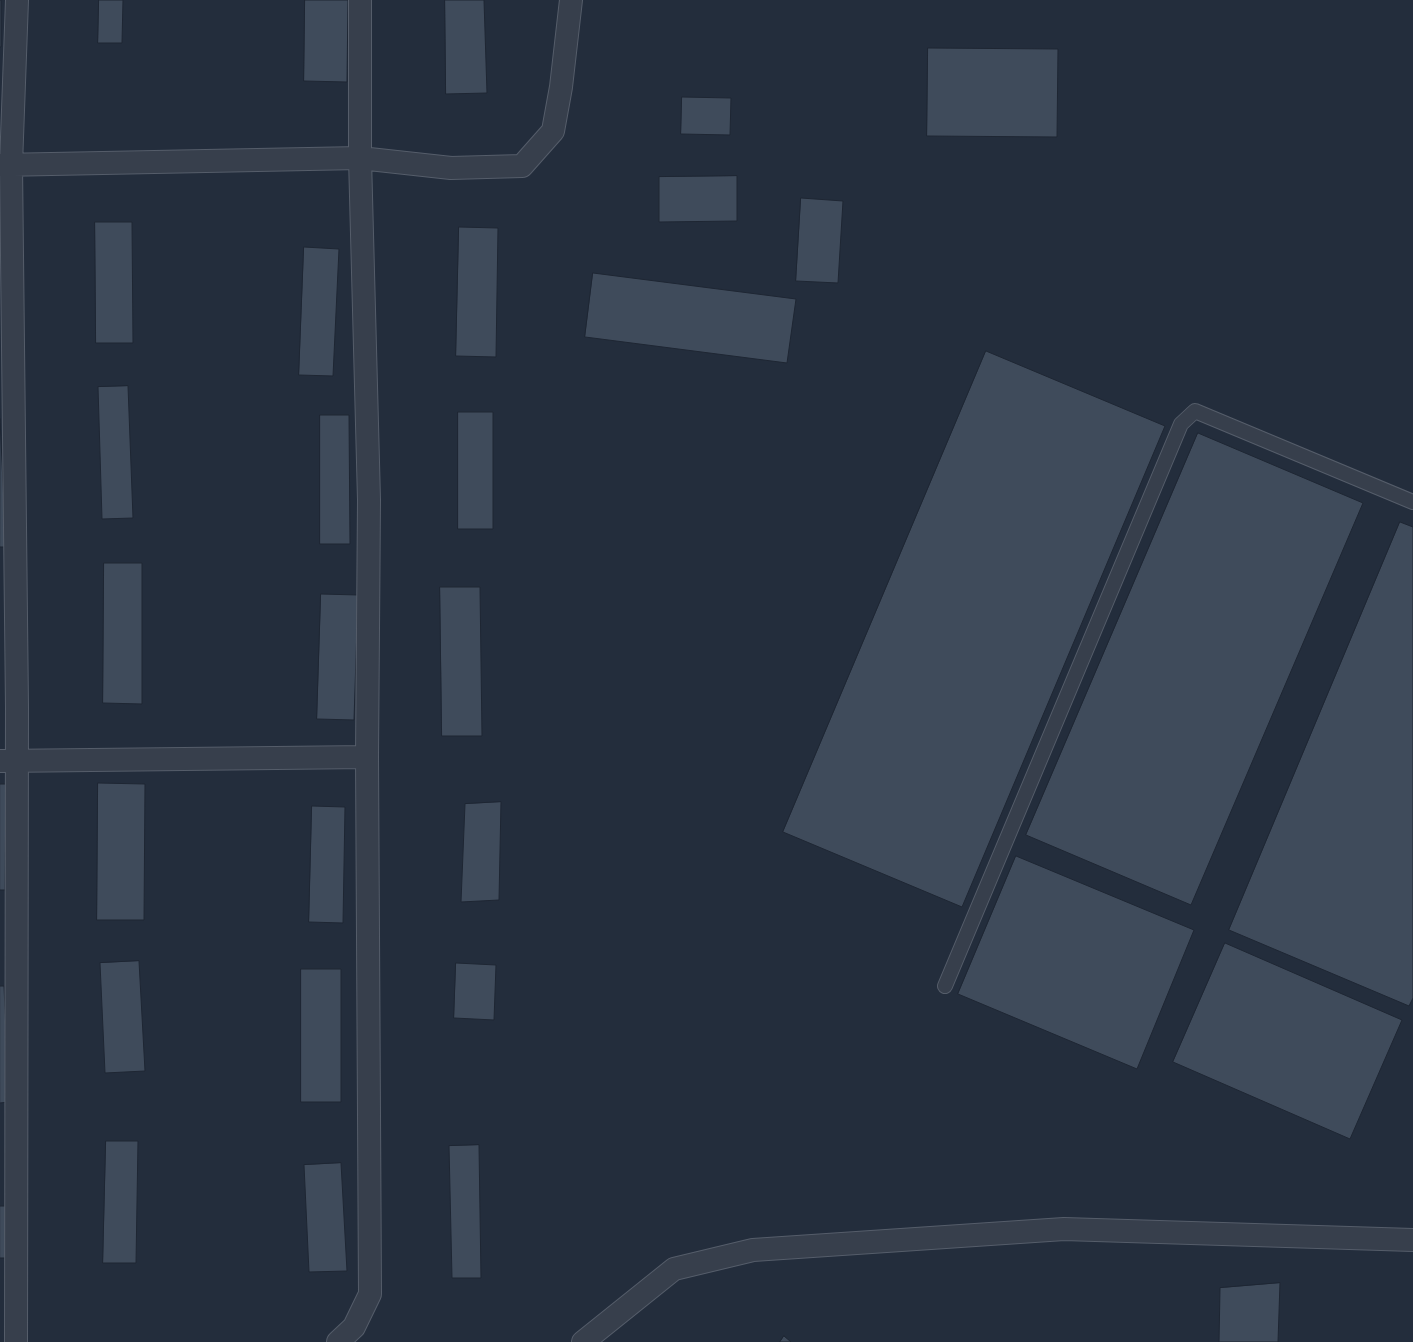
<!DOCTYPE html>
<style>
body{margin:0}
canvas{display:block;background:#232d3c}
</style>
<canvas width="1413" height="1342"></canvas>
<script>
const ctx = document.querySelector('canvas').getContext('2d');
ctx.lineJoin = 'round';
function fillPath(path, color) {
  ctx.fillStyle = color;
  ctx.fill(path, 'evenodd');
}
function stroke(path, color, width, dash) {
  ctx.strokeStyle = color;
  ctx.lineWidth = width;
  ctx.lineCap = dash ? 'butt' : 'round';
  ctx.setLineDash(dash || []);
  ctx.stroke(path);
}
const building = new Path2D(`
 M0,0H1V47H0Z
 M99,0H123L122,43H98Z
 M305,0H348L347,82L304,81Z
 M445,0H484L487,93L446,94Z
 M928,48L1058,49L1057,137L927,136Z
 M682,97L731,98L730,135L681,134Z
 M737,176V221L659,222V177Z
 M801,198L843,201L838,283L796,281Z
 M95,222H132L133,343H96Z
 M459,227L498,228L496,357L456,356Z
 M304,247L339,249L333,376L299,375Z
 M593,273L796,299L787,363L585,337Z
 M986,351L1165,426L962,907L783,832Z
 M128,386L133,518L102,519L98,387Z
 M458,412H493V529H458Z
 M320,415H349L350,544H320Z
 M0,419L6,547H0Z
 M1198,433L1363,503L1191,905L1026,835Z
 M1400,522L1413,527V998L1409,1006L1229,930Z
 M104,563H142V704L103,703Z
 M440,587H480L482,736H442Z
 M321,594L358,595L354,720L317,719Z
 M98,783L145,784L144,920H97Z
 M0,784H6L5,890H0Z
 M501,802L499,900L461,902L465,804Z
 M312,806L345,807L343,923L309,922Z
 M1016,856L1194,930L1137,1069L958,994Z
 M1225,943L1402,1020L1350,1139L1173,1062Z
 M139,961L145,1071L105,1073L100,963Z
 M456,963L496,965L494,1020L454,1018Z
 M301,969H341V1102H301Z
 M0,986H4L9,1102L0,1103Z
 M106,1141H138L136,1263H103Z
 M479,1145L481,1278H452L449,1146Z
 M341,1163L347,1271L309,1272L304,1165Z
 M0,1206H16V1258H0Z
 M1280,1283L1278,1342H1219L1220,1288Z
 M784,1336L791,1342H780Z`);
fillPath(building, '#3f4b5b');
stroke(building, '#1e2633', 1);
const service = new Path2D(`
 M945,986L1181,424L1195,411L1413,502`);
const minor = new Path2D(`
 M0,165L360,158L451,168L522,166L553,131L561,87L571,0
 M0,761L367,757
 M16,1342L17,708L11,165L17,0
 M338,1342L354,1327L370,1294L367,757L369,500L360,158V0
 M583,1342L674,1269L753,1250L1064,1229L1413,1240`);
stroke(service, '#555d6a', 16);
stroke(minor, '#555d6a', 24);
stroke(service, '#373f4c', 14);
stroke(minor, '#373f4c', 22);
</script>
